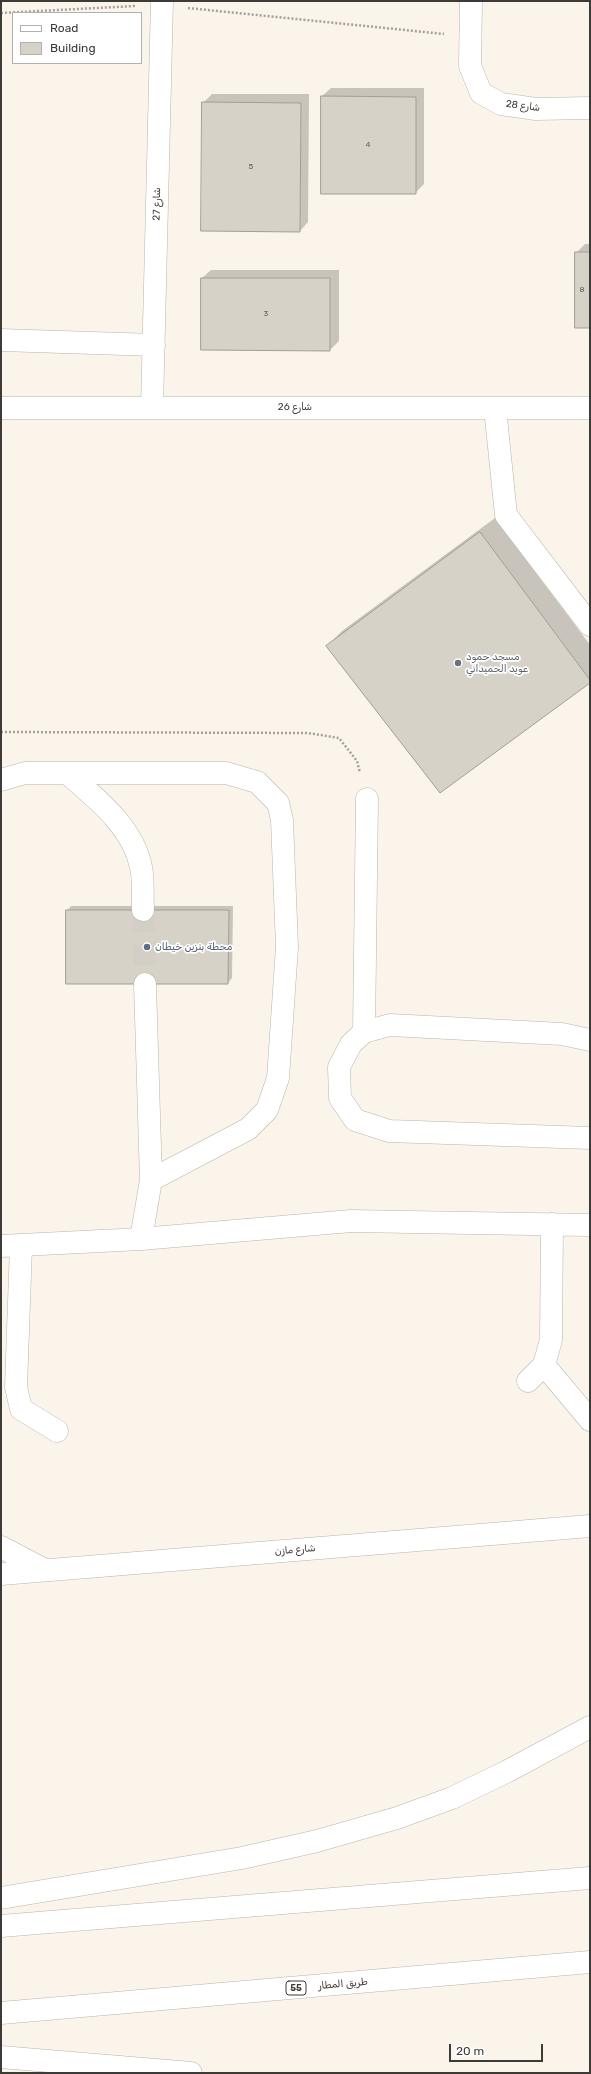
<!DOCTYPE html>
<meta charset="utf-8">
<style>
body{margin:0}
#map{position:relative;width:591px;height:2074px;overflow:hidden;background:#faf4ea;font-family:Rubik,sans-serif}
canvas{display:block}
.frame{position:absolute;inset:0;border:2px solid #3d3b37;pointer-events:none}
.legend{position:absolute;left:12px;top:12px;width:130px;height:52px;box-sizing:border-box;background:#fff;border:1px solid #b1b1af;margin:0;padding:5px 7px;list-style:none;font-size:12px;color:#3d3b37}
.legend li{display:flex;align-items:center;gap:8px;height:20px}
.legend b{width:20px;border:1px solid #b1b1af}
.scale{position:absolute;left:449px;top:2044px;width:94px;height:18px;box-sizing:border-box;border:2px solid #3d3b37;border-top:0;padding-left:5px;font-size:12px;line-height:14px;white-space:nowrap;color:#3d3b37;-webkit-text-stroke:3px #fff;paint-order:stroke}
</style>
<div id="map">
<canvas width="591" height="2074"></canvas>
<div class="frame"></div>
<ul class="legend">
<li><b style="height:5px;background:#fff"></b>Road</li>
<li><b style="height:11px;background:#d7d2c8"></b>Building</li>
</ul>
<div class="scale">20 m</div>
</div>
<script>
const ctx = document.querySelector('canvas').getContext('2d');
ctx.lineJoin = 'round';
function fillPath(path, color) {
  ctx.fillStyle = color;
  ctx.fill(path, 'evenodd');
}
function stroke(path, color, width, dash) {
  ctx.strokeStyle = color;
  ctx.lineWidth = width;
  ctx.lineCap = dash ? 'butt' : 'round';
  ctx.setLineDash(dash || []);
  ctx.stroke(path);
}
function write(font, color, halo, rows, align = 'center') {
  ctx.font = font + ' Rubik,"Noto Naskh Arabic",sans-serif';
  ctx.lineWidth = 3.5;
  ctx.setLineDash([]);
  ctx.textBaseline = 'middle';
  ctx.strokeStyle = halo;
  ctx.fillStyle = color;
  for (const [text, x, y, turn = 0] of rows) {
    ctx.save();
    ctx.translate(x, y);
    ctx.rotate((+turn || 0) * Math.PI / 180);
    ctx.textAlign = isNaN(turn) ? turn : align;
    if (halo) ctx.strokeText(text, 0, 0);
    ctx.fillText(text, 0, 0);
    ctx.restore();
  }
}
fillPath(new Path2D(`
 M331,88H424V184L415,193L322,96Z
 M212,94H309L308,222L300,231L203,103Z
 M585,244H590V327L576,253Z
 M211,270H339V341L330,350L202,278Z
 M495,518L590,645V682L327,646L342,631Z
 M71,906H233L232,978L228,983H67V911Z`), '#0003');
const building = new Path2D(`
 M321,96L416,97V194H321Z
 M202,102L301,103L300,232L201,231Z
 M575,252H590V328H575Z
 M201,278H330V351L201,350Z
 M480,532L590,680V683L440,793L326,646Z
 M66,910H229L228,984H66Z`);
fillPath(building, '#d7d2c8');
stroke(building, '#a39e95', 1);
stroke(new Path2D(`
 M143,910L145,984`), '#d4cfc6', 22, [22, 11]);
const minor = new Path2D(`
 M471,1L470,66L481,93L501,104L536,109L590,108
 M1,340L154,345
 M152,407L162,1
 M1,408H590
 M495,408L506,515L590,625
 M67,773C97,799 133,827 141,867C144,880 142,896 143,910
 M1,780L25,773H226L257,782L278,803L282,820L287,947L278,1078L267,1110L248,1129L151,1180
 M364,1032L367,799
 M590,1040L562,1034L390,1025L364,1032L351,1044L339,1067L340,1098L355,1120L389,1131L590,1138
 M141,1239L151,1180L145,984
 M1,1246L141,1239L351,1221L590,1225
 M21,1246L16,1387L21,1409L57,1431
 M544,1365L590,1420
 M528,1381L544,1365L551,1340L552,1224`);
const major = new Path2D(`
 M1,1547L45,1570
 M1,1574L590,1526`);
const highway = new Path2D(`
 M1,1898L242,1858L317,1841L397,1818L452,1798L506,1772L590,1727
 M1,1926L590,1878
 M1,2013L590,1962
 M1,2057L191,2073`);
stroke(minor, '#bab5ac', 23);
stroke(major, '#bab5ac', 23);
stroke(highway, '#bab5ac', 23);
stroke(new Path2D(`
 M188,8L444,34
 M1,13L135,6
 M1,732L308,733L339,738L357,761L360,773`), '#a5a19a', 2.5, [2, 2]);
stroke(minor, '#fff', 22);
stroke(major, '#fff', 22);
stroke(highway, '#fff', 22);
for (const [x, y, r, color] of [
 [458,663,4,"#6b7280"],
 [147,947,4,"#5c6f8a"]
]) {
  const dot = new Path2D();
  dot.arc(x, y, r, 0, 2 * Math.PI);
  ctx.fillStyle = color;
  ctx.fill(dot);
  stroke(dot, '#fff', 1.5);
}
write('8px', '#64615b', null, [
 ["4",368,145],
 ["5",251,167],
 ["8",582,290],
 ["3",266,314]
]);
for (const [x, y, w] of [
 [296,1988,20]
]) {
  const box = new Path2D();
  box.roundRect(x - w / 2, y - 7, w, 14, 3);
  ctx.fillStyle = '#fff';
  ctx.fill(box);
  stroke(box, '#3d3b37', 1);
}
write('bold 9px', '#3d3b37', null, [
 ["55",296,1988]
]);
write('10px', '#3d3b37', '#fff', [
 ["شارع 28",523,106,7],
 ["شارع 27",157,204,-89],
 ["شارع 26",295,407],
 ["شارع مازن",295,1550,-5],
 ["طريق المطار",343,1984,-5]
]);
write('10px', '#5b616d', '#fff', [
 ["مسجد حمود",466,657],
 ["عويد الحميداني",466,669]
], 'left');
write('10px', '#4e5e75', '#fff', [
 ["محطة بنزين خيطان",155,947]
], 'left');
</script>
